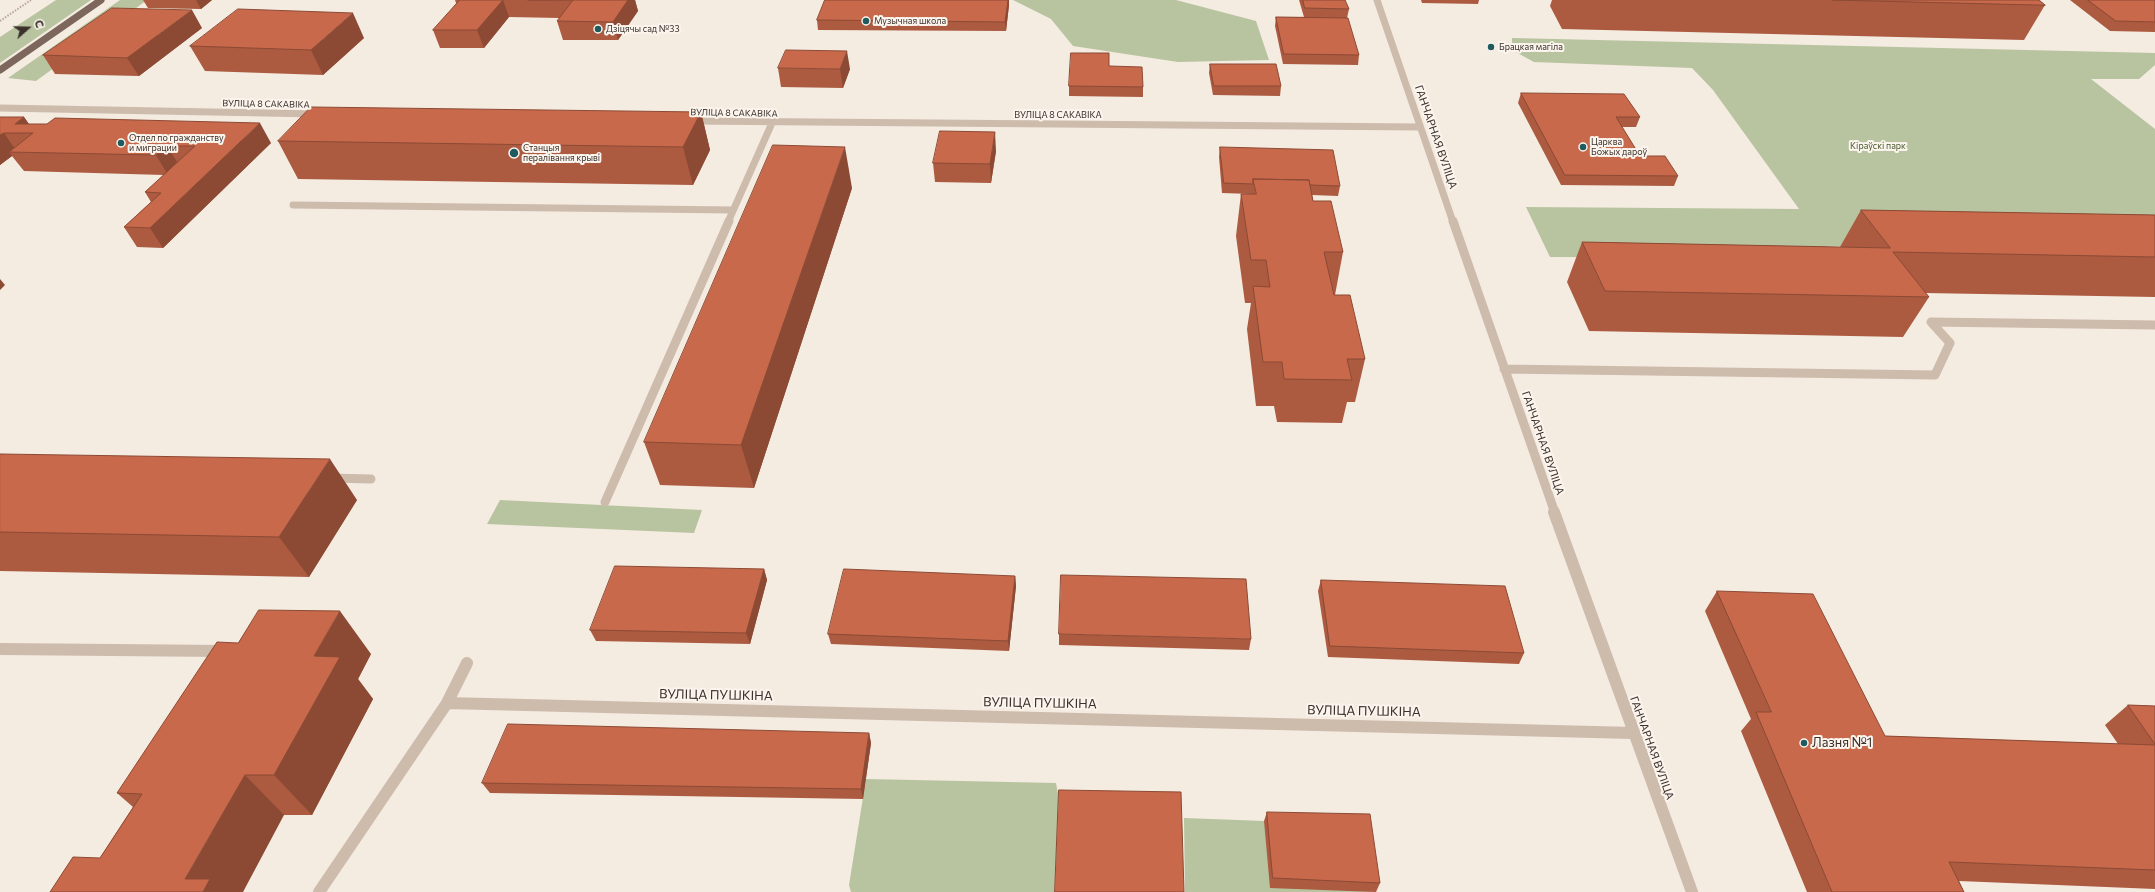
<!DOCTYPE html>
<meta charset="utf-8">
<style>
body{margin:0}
#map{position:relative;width:2155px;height:892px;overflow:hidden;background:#f4ebe1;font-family:Commissioner,sans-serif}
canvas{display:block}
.north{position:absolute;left:8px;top:8px;width:40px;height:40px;-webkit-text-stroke:3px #fbf5ee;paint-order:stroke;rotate:70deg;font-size:11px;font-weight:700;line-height:16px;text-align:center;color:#3b302b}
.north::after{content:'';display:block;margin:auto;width:14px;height:18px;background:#3b302b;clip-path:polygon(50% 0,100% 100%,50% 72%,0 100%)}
</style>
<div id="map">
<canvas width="2155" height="892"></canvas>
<div class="north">С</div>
</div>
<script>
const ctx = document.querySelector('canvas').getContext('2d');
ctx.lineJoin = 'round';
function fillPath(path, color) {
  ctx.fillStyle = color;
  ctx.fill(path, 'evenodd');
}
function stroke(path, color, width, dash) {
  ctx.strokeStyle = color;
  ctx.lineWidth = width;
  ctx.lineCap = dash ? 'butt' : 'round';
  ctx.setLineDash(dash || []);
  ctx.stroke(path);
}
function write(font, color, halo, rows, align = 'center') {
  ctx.font = font + ' Commissioner,sans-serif';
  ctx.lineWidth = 4;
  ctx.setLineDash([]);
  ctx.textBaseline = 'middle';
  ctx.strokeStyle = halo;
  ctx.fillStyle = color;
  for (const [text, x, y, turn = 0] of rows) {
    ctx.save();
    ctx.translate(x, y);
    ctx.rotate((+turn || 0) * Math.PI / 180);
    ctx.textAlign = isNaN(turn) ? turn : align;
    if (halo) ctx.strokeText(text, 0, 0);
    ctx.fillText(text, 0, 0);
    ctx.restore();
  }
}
fillPath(new Path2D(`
 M56,0H91L0,63V37Z
 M120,0H147L36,81L8,78Z
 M1013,0H1176L1256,21L1269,60L1178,62L1073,46L1051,19Z
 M1512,38L2155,53V65L2139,79H2091L2155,129V248L1825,246L1833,258L1550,257L1526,207L1799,209L1713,90L1692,68L1534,62L1512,50Z
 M500,500L702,510L694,533L487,524Z
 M866,779L1056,783L1059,800L1056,892H851L849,885Z
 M1184,818L1264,821L1372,892H1185Z`), '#b8c4a0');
stroke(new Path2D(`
 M0,21L31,0`), '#b9a596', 2, [1.5, 1.5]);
stroke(new Path2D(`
 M1377,0L1453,222
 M0,108L318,114
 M690,121L1420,127
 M293,205L733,210
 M728,222L772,123`), '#cdbbac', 7);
stroke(new Path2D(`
 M1453,221L1555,513
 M1504,369L1935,375L1950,343L1931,322L2155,325
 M330,478L371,479
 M605,502L729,221`), '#cdbbac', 9);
stroke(new Path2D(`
 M1554,512L1692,892
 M0,649L224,651
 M447,703L1633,733
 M319,892L447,703L467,663`), '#cdbbac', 12);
stroke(new Path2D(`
 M0,70L101,0`), '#7d675c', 7);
fillPath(new Path2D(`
 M143,0H212L201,9L148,8Z
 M455,0H635L638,11L618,40H563L557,21L560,18L509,17L484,48H440L433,30L457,3H456Z
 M825,0H1009V5L1006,31L818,30L817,20Z
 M1299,0H1345L1349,9L1347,18L1359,55L1358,65L1283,64L1275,26L1276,17H1304Z
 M1421,0H1479L1478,4L1422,3Z
 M1552,0H2039L2045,5L2024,40L1562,29L1550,6Z
 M2070,0H2155V32L2110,31Z
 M202,28L139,76L55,74L43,55Z
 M364,38L323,75L205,71L190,46Z
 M1210,64L1281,86L1280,96L1213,95L1209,73Z
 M1109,66L1143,87V97L1069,96V86Z
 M778,68L850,69L843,88L781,87Z
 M1521,93L1640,117L1636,127H1622L1640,156L1678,176L1674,186L1561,185L1518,103Z
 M701,112L710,150L693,185L298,179L278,141Z
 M0,117H24L29,124L271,143L163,248L137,247L124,227L151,202L145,192L164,175L24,171L12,156L0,165Z
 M1220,147L1340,186L1338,196L1312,195L1313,201L1343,252L1335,295L1365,359L1355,402H1347L1342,423L1277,422L1274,406H1256L1247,329L1251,303H1245L1236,236L1241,194H1251L1222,193L1219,157Z
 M996,151L991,183L935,182L933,163Z
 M852,188L754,488L660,485L644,442Z
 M1861,210L2155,215V297L1925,293L1929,297L1903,337L1589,331L1567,282L1582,242L1840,247Z
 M0,454L357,500L309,577L0,571Z
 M764,569L767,580L750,644L596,641L590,630Z
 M1015,576L1016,586L1009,651L831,644L828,634Z
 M1321,580L1524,653L1519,664L1328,657L1318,591Z
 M1717,591L1885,736L2118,744L2105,725L2128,705L2155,706V889L1959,881L1964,892H1807L1741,731L1751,719L1705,611Z
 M1059,634L1251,639L1249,650L1059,645Z
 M371,654L358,679L373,699L312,815H284L100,858L133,807L117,793Z
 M869,733L871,743L863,799L490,793L482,783Z
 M1267,812L1380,883L1376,892L1270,888L1264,821Z`), '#ac5a40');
fillPath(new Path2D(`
 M196,0H212L201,9Z
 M503,0L509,17L484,48L477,30Z
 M628,0H635L638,11L618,40L613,22Z
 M1008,0H1009V5L1006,31L1005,22Z
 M192,10L202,28L139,76L127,58Z
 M353,13L364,38L323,75L311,50Z
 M847,51L850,69L843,88L840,69Z
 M701,112L710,150L693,185L683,147Z
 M24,117L37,136L33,133L15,124Z
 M260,123L271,143L163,248L150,228Z
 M995,132L996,151L991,183L990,164Z
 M4,133L17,152H9L12,156L0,165V135Z
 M167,146L179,165L168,175L156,155Z
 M845,147L852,188L754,488L741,445Z
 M0,279L5,285L0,290Z
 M330,459L357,500L309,577L279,537Z
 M764,569L767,580L750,644L746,633Z
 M1015,576L1016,586L1009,651L1008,641Z
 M340,611L371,654L358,679L373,699L312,815L274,775L314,656Z
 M869,733L871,743L863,799L861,789Z
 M245,775L284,815L243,892H201L185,879Z`), '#8c4a34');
const building = new Path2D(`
 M460,0H503L477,30H433Z
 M528,0H628L613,22L557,21L573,0Z
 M825,0H1008L1005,22L817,20Z
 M1303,0H1345L1349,9L1305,8Z
 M1833,0H2039L2045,5Z
 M2088,0H2155V22L2116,21Z
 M112,8L192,10L127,58L43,55Z
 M238,9L353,13L311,50L190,46Z
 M1276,17L1348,18L1359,55L1284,54Z
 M786,50L847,51L840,69L778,68Z
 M1071,53H1109V66L1142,67L1143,87L1069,86Z
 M1210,64H1276L1281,86H1214Z
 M1521,93L1624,94L1640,117H1616L1640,156H1665L1678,176L1565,175Z
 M311,107L701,112L683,147L278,141Z
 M0,117H24L15,124H47L55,118L260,123L150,228L124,227L161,193L145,192L195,146H167L156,155L9,152L33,133H4L0,135Z
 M940,131L995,132L990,164L933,163Z
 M773,145L845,147L741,445L644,442Z
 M1220,147L1333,150L1340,186L1310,185L1309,180L1253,179V184L1224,183Z
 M1253,179L1309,180L1313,201H1331L1343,252H1324L1334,295H1350L1365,359H1347L1352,380L1284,379L1282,362H1263L1253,286L1270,287L1266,260H1251L1241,194H1256Z
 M1861,210L2155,215V257L1893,252L1929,297L1605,291L1582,242L1890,248Z
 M0,454L330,459L279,537L0,532Z
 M615,566L764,569L746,633L590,630Z
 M844,569L1015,576L1008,641L828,634Z
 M1061,575L1246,579L1251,639L1059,634Z
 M1321,580L1505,586L1524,653L1330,646Z
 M1717,591L1813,594L1885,736L2155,745V870L1949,862L1964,892H1832L1756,712H1771Z
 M259,610L340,611L314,656L340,657L274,775H245L185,879H210L203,892H50L73,857L100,858L142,794L117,793L217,642L238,643Z
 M2128,705L2155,706V744Z
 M508,724L869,733L861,789L482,783Z
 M1059,790L1181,792L1184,892H1055Z
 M1267,812L1370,814L1380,883L1273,878Z`);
fillPath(building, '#c8694b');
stroke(building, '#8c4a34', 1);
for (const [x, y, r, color] of [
 [866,21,4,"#1f5a5e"],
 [598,29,4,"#1f5a5e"],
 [1491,47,4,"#1f5a5e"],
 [121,143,4,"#1f5a5e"],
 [1583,147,4,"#1f5a5e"],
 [514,153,5,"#1f5a5e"],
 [1804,743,4,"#1f5a5e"]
]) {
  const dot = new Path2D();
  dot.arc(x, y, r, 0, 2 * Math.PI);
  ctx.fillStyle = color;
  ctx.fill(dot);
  stroke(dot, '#fbf5ee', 1.5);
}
write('9px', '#3b302b', '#fbf5ee', [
 ["Музычная школа",874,21],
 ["Дзіцячы сад №33",606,29],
 ["Брацкая магіла",1499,47],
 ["Отдел по гражданству",129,138],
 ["и миграции",129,148],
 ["Царква",1591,142],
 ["Божых дароў",1591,152],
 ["Станцыя",523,148],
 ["пералівання крыві",523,158]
], 'left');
write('9px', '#3b302b', '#fbf5ee', [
 ["ВУЛІЦА 8 САКАВІКА",266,104,1],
 ["ВУЛІЦА 8 САКАВІКА",734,113,1],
 ["ВУЛІЦА 8 САКАВІКА",1058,115]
]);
write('9px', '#4a5a2e', '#fbf5ee', [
 ["Кіраўскі парк",1878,146]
]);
write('11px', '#3b302b', '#fbf5ee', [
 ["ГАНЧАРНАЯ ВУЛІЦА",1436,137,71],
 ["ГАНЧАРНАЯ ВУЛІЦА",1543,443,71],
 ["ГАНЧАРНАЯ ВУЛІЦА",1652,748,70]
]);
write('13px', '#3b302b', '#fbf5ee', [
 ["ВУЛІЦА ПУШКІНА",716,695,1],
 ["ВУЛІЦА ПУШКІНА",1040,703,1],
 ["ВУЛІЦА ПУШКІНА",1364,711,1]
]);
write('13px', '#3b302b', '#fbf5ee', [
 ["Лазня №1",1812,743]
], 'left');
</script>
